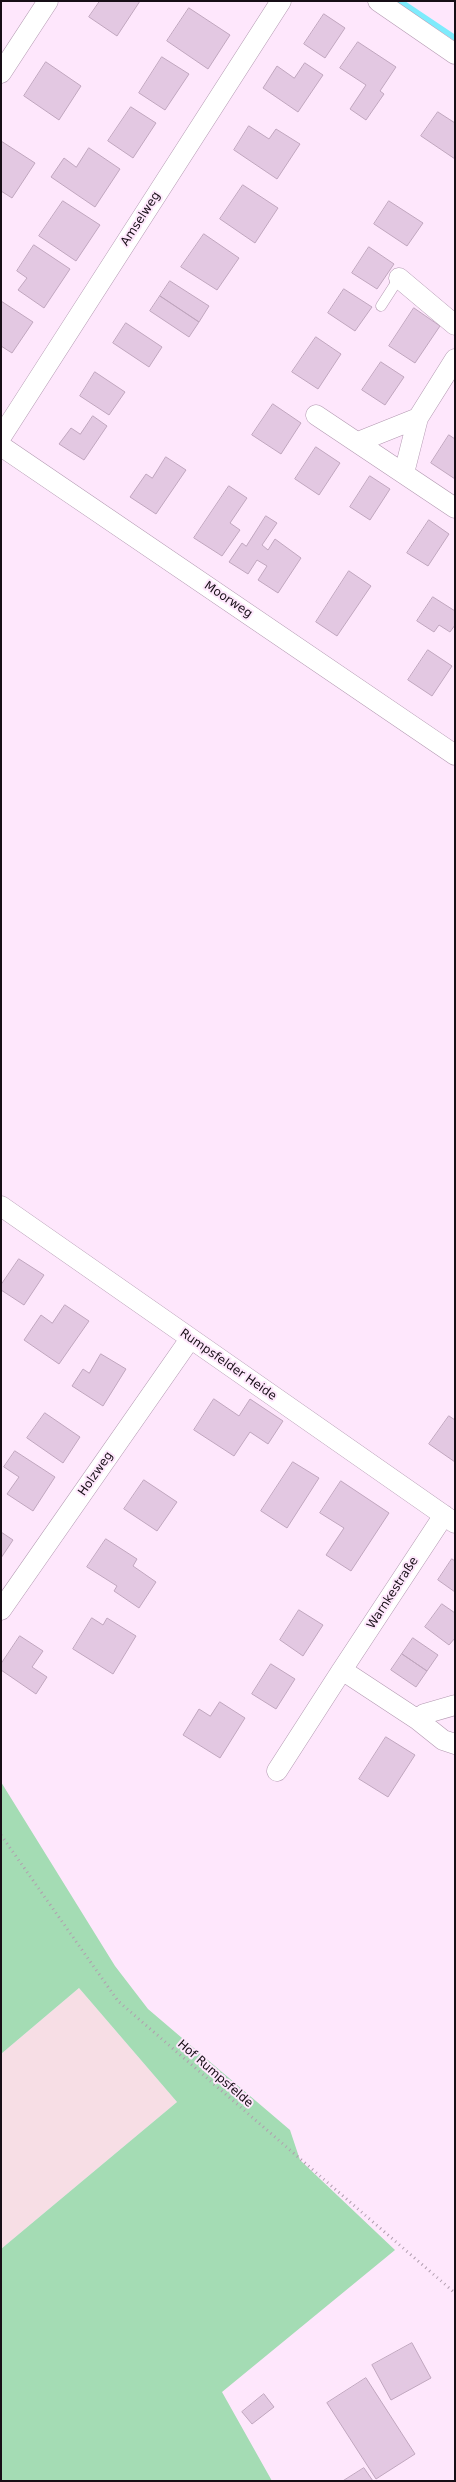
<!DOCTYPE html>
<meta charset="utf-8">
<style>
body{margin:0}
#map{position:relative;width:456px;height:2482px;overflow:hidden;background:#fee7fc;font-family:"DejaVu Sans",sans-serif}
canvas{display:block}
.frame{position:absolute;inset:0;border:2px solid #170e16;pointer-events:none}
</style>
<div id="map">
<canvas width="456" height="2482"></canvas>
<div class="frame"></div>
</div>
<script>
const ctx = document.querySelector('canvas').getContext('2d');
ctx.lineJoin = 'round';
function fillPath(path, color) {
  ctx.fillStyle = color;
  ctx.fill(path, 'evenodd');
}
function stroke(path, color, width, dash) {
  ctx.strokeStyle = color;
  ctx.lineWidth = width;
  ctx.lineCap = dash ? 'butt' : 'round';
  ctx.setLineDash(dash || []);
  ctx.stroke(path);
}
function write(font, color, halo, rows, align = 'center') {
  ctx.font = font + ' "DejaVu Sans",sans-serif';
  ctx.lineWidth = 4;
  ctx.setLineDash([]);
  ctx.textBaseline = 'middle';
  ctx.strokeStyle = halo;
  ctx.fillStyle = color;
  for (const [text, x, y, turn = 0] of rows) {
    ctx.save();
    ctx.translate(x, y);
    ctx.rotate((+turn || 0) * Math.PI / 180);
    ctx.textAlign = isNaN(turn) ? turn : align;
    if (halo) ctx.strokeText(text, 0, 0);
    ctx.fillText(text, 0, 0);
    ctx.restore();
  }
}
fillPath(new Path2D(`
 M79,1988L177,2102L1,2249V2054Z`), '#f7dee5');
fillPath(new Path2D(`
 M1,1782L115,1966L148,2009L290,2130L300,2160L395,2250L222,2392L272,2481H1V2249L177,2102L79,1988L1,2054Z`), '#a4dcb4');
stroke(new Path2D(`
 M400,1L455,38`), '#7eebfc', 5.5);
const building = new Path2D(`
 M100,1H140L117,36L89,17Z
 M189,8L230,35L208,69L167,41Z
 M324,14L345,28L325,58L304,44Z
 M358,42L396,67L380,91L384,94L366,120L350,109L366,85L340,68Z
 M162,57L189,74L165,110L139,93Z
 M46,62L81,86L59,120L24,96Z
 M305,63L323,75L298,112L263,88L277,66L294,78Z
 M131,107L156,123L133,158L108,141Z
 M438,112L455,123V159L421,136Z
 M249,126L269,139L276,129L300,144L277,179L234,150Z
 M1,141L35,163L12,198L1,191Z
 M89,148L120,169L95,207L51,177L64,158L76,167Z
 M243,185L278,208L255,243L220,219Z
 M63,201L100,225L76,261L39,236Z
 M389,201L423,223L407,246L374,224Z
 M204,234L239,258L217,290L181,267Z
 M34,245L70,269L44,308L18,290L27,278L17,271Z
 M369,247L394,264L377,289L352,273Z
 M170,281L209,306L199,322L160,296Z
 M344,289L372,307L355,331L328,313Z
 M160,296L199,322L189,337L150,311Z
 M1,301L33,322L12,353L1,346Z
 M414,308L440,326L415,363L389,346Z
 M126,323L162,347L149,367L113,343Z
 M316,337L341,354L318,389L292,372Z
 M381,362L404,377L385,405L362,390Z
 M95,372L125,392L109,415L80,396Z
 M273,404L301,423L281,454L252,435Z
 M93,416L107,426L84,460L59,444L71,428L80,434Z
 M449,435L455,439V479L431,463Z
 M316,447L340,463L319,495L295,479Z
 M166,457L186,470L156,514L130,497L146,474L152,478Z
 M370,476L390,489L370,520L350,507Z
 M229,486L247,498L230,523L240,530L222,556L194,538Z
 M266,516L277,523L262,545L268,550L275,539L301,558L278,593L258,580L267,566L257,560L248,574L229,562L242,543L246,546Z
 M429,520L449,534L428,566L407,553Z
 M349,571L371,586L337,636L316,622Z
 M433,597L455,611V625L450,632L439,625L434,632L417,621Z
 M428,650L452,666L432,696L408,680Z
 M19,1259L44,1275L24,1305L1,1290V1285Z
 M65,1305L89,1321L59,1364L24,1340L41,1315L52,1323Z
 M101,1354L126,1369L103,1406L72,1386L83,1369L89,1373Z
 M214,1399L239,1416L250,1399L283,1421L268,1444L250,1432L234,1456L194,1430Z
 M45,1413L80,1437L63,1463L27,1438Z
 M449,1416L455,1420V1462L429,1444Z
 M15,1451L55,1477L33,1511L7,1494L19,1477L4,1467Z
 M293,1462L319,1478L287,1528L261,1511Z
 M144,1480L177,1502L157,1531L124,1509Z
 M341,1481L389,1513L351,1571L326,1555L344,1528L320,1513Z
 M1,1532L13,1540L1,1558Z
 M106,1539L137,1559L133,1566L156,1582L139,1608L114,1591L117,1586L87,1567Z
 M452,1559L455,1561V1592L438,1580Z
 M442,1604L455,1613V1638L449,1645L425,1627Z
 M299,1610L323,1625L303,1656L280,1640Z
 M92,1618L103,1625L107,1618L136,1636L113,1674L73,1649Z
 M20,1636L43,1651L32,1667L47,1677L36,1694L1,1670V1664Z
 M413,1638L438,1655L427,1671L402,1654Z
 M402,1654L427,1671L416,1687L391,1670Z
 M271,1664L295,1679L276,1709L252,1694Z
 M220,1702L245,1718L220,1758L183,1735L199,1709L210,1716Z
 M386,1737L415,1755L388,1797L359,1779Z
 M412,2343L431,2378L391,2400L372,2365Z
 M366,2378L415,2454L376,2479L327,2403Z
 M264,2394L274,2407L252,2424L242,2412Z
 M364,2468L373,2481H343Z`);
fillPath(building, '#e3c8e2');
stroke(building, '#c0a6be', 1);
const lane = new Path2D(`
 M381,306L399,278`);
const street = new Path2D(`
 M378,1L455,54
 M1,73L48,1
 M399,278L455,325
 M316,415L455,508
 M418,418L455,359
 M1,437L281,1
 M358,442L418,418L404,473
 M1,446L455,755
 M1,1206L455,1523
 M444,1515L342,1670L418,1720L443,1740L455,1744
 M1,1610L190,1339
 M418,1720L424,1714L455,1705
 M277,1771L342,1670`);
stroke(lane, '#b298b0', 11);
stroke(street, '#b298b0', 21);
stroke(new Path2D(`
 M1,1835L118,2001L455,2293`), '#b19eaf', 3, [1, 4]);
stroke(lane, '#fff', 10);
stroke(street, '#fff', 20);
write('12px', '#170e16', '#fee7fc', [
 ["Amselweg",141,219,-57],
 ["Moorweg",228,600,34],
 ["Rumpsfelder Heide",228,1365,35],
 ["Holzweg",96,1474,-55],
 ["Warnkestraße",393,1593,-57],
 ["Hof Rumpsfelde",215,2074,41]
]);
</script>
